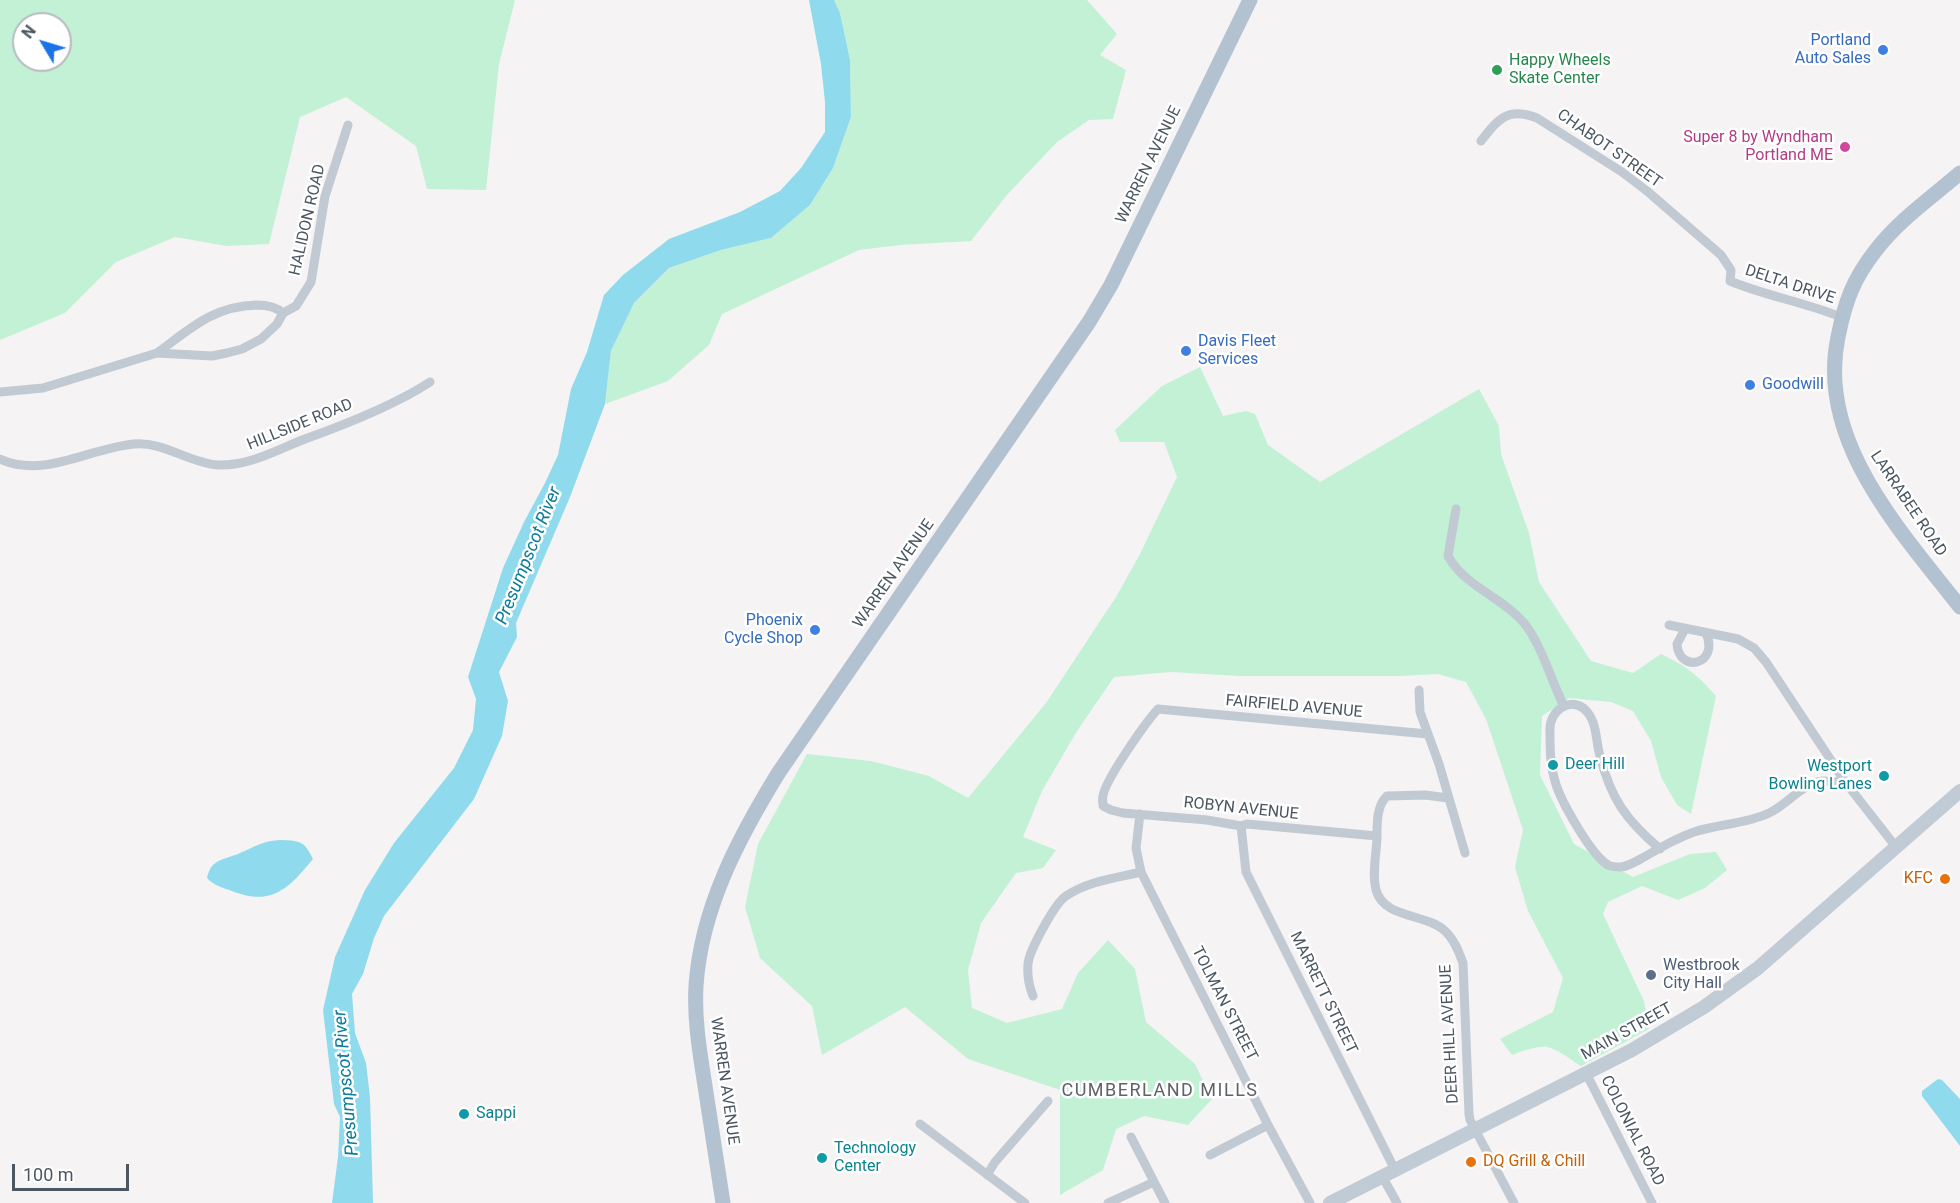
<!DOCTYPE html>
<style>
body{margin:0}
#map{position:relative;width:1960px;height:1203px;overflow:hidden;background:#f5f3f3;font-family:Roboto,sans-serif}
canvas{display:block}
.north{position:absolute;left:12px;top:12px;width:60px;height:60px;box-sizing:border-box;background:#fff;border:2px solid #b7bbc0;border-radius:50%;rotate:308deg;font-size:16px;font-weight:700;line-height:24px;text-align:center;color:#4a5661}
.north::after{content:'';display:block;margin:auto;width:21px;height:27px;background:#1a73e8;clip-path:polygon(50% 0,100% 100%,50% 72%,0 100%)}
.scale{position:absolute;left:12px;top:1164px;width:117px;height:27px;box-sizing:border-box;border:3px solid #4a5661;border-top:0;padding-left:8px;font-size:18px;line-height:21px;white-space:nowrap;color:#4a5661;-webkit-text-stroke:4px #fff;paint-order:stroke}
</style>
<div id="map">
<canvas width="1960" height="1203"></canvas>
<div class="north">N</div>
<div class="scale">100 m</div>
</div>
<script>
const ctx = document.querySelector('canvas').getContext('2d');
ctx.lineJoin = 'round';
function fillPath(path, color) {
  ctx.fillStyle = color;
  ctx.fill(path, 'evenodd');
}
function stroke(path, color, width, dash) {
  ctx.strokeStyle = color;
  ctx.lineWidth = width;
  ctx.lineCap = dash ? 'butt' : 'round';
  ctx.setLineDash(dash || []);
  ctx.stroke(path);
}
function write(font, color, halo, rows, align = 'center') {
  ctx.font = font + ' Roboto,sans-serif';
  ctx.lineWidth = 5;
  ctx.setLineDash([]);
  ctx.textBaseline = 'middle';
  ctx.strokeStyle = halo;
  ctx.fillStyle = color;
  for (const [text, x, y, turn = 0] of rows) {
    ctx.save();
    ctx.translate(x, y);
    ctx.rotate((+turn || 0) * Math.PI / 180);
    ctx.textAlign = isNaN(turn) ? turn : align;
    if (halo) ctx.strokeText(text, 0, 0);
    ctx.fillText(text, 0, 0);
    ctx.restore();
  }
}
fillPath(new Path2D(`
 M0,0H515L499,64L486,190L427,189L416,146L346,97L300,117L269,244L227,246L175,237L116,262L65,313L0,340ZM24,24H60V60H24Z
 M834,0H1087L1117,34L1100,55L1126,70L1113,119L1089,120L1057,142L1006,196L971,241L900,245L859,250L722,314L709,345L668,381L605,404L611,351L634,303L669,268L721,250L771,238L810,205L833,168L851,117L850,60L840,13Z
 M1200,367L1223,416L1246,411L1255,414L1268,445L1320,482L1479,389L1499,426L1501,454L1529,533L1539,582L1591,661L1633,673L1661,654C1686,666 1698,675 1716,696L1691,814L1677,805L1661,777L1651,741L1633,711L1611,702L1569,698L1542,716L1540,775L1574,844L1633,877L1690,854L1716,852L1727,870L1705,888L1678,900L1642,886L1608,902L1603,914L1644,1001L1649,1029L1581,1066C1548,1045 1550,1041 1512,1055L1500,1039L1553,1012L1563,978L1528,911L1515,867L1523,830L1486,719L1466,682L1438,674L1401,676H1239L1171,672L1114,677L1077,731L1042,791L1023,837L1056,850L1043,868L1016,873L981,923L968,970L972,1008L1007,1023L1062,1009L1078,973L1108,940L1135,969L1146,1022L1195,1064L1212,1099L1188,1125L1144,1116L1116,1129L1103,1170L1060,1195V1090L968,1059L905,1007L822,1055L812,1006L760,958L745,907L758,844L807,754L871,761L929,776L968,798L1046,703L1116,597L1139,556L1177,477L1164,442H1120L1115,430L1162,386Z`), '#c3f1d5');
fillPath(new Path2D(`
 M809,0H834L840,13L850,60L851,117L833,168L810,205L771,238L721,250L669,268L634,303L611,351L605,404L570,497L516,623L517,637L499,672L508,701L502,736L474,799L384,916L374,938L363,974L352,994L355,1033L366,1063L370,1097L373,1203H332L338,1157L340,1117L334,1104L323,1010L335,957L365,890L394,843L454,768L473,730L476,699L468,677L503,568L524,522L545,483L558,455L571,389L587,352L604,295L623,275L669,239L740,212L780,191L801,168L825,132V102L821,64Z
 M281,840C301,841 304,841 313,859C289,888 272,907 232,891C223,888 213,885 207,878C208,873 210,868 213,865C220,858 232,857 240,853C257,846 262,841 281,840Z
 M1938,1079L1942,1080L1960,1099V1146L1922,1096V1091Z`), '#90daee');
stroke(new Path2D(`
 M1481,141C1499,118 1508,107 1537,118L1622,172L1647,191L1721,255L1731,270L1730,281C1766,296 1804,302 1841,317
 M157,353C190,329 213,306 257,305C266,305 276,307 283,313
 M0,392L43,388L157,353L212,356L227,353L242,349L261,339L277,324L283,313L296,306L311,282L325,196L348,125
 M0,459C45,479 89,448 134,444C163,441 189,463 218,465C250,466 276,450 305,439C344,425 395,405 430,382
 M1456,509L1448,556C1465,587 1502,597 1524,623C1543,647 1550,679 1564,706
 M1669,625L1738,639L1754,648L1766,662L1846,783L1896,847
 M1685,629L1677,644C1679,674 1720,665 1706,633
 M1419,690L1420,712L1439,764L1465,853
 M1448,798L1425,795L1387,796C1376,806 1377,826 1377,839C1376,855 1372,875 1376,890C1384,919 1426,913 1445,931C1454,939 1459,952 1463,963L1469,1114L1470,1120L1514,1203
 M1140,814L1136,848L1141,872L1268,1125L1310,1203
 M1241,826L1246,872L1395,1170
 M1377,836L1247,824L1241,826L1207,820L1123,813L1111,810L1103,806C1103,803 1102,799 1103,796C1105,780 1146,722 1158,709L1428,734
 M1660,849C1626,820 1611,799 1600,756C1596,743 1597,724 1588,713C1574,694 1548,709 1550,732C1550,748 1550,765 1555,781C1560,800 1591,855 1608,865C1612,867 1617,867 1621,867C1630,866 1638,860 1646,856C1661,847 1677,838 1694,832C1719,824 1746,824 1769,813C1787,805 1802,783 1823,781C1830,781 1838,782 1846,783
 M1033,996C1029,986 1027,976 1028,964C1029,951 1055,903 1066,896C1088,881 1116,878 1141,872
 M1586,1073L1652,1203
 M920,1124L1025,1203
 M1131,1137L1165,1203
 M1210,1155L1268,1125
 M987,1175L995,1162L1048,1101
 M1382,1176L1397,1203
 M1108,1203L1154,1182`), '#c1cad2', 9);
stroke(new Path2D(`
 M1330,1203L1632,1050L1704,1007L1758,968L1960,791`), '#c1cbd6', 14);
stroke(new Path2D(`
 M1960,173C1931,198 1899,220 1876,250C1853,279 1845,302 1838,337C1816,441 1901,531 1960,607
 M723,1203C717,1164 711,1125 705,1086C700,1053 694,1020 696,986C701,908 739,837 779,772L1089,322L1111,285L1250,0`), '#b3c2d1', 15);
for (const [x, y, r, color] of [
 [1883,50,6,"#3f7fe0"],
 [1497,70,6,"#2e9e5b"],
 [1845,147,6,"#d1479c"],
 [1186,351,6,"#3f7fe0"],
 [1750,385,6,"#3f7fe0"],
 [815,630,6,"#3f7fe0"],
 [1553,765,6,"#0f9aa8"],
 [1884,776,6,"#0f9aa8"],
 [1945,879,6,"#e8710a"],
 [1651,975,6,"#5c6f8a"],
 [464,1114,6,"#0f9aa8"],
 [822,1158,6,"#0f9aa8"],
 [1471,1162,6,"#e8710a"]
]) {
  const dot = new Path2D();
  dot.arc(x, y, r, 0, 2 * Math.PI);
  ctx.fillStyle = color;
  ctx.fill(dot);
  stroke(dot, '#fff', 2);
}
write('16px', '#366cbe', '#fff', [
 ["Portland",1871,41],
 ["Auto Sales",1871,59],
 ["Davis Fleet",1198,342,"left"],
 ["Services",1198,360,"left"],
 ["Goodwill",1762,385,"left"],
 ["Phoenix",803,621],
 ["Cycle Shop",803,639]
], 'right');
write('16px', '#27864d', '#fff', [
 ["Happy Wheels",1509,61],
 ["Skate Center",1509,79]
], 'left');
write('16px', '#b23c85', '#fff', [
 ["Super 8 by Wyndham",1833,138],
 ["Portland ME",1833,156]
], 'right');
write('16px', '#4a5661', '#fff', [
 ["CHABOT STREET",1609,149,35],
 ["WARREN AVENUE",1149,165,-64],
 ["HALIDON ROAD",308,220,-77],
 ["DELTA DRIVE",1790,285,18],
 ["HILLSIDE ROAD",300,425,-22],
 ["LARRABEE ROAD",1908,504,56],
 ["WARREN AVENUE",894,574,-55],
 ["FAIRFIELD AVENUE",1294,707,5],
 ["ROBYN AVENUE",1241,809,6],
 ["MARRETT STREET",1323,993,64],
 ["TOLMAN STREET",1224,1004,63],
 ["MAIN STREET",1627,1032,-29],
 ["DEER HILL AVENUE",1450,1034,-93],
 ["WARREN AVENUE",724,1081,82],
 ["COLONIAL ROAD",1632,1131,63]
]);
write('16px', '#0d838f', '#fff', [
 ["Deer Hill",1565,765],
 ["Westport",1872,767,"right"],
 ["Bowling Lanes",1872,785,"right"],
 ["Sappi",476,1114],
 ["Technology",834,1149],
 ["Center",834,1167]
], 'left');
write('16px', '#c56008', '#fff', [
 ["KFC",1933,879],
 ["DQ Grill & Chill",1483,1162,"left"]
], 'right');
write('16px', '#4e5e75', '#fff', [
 ["Westbrook",1663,966],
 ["City Hall",1663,984]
], 'left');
write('italic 18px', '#0c7c9b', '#fff', [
 ["Presumpscot River",529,556,-68],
 ["Presumpscot River",347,1083,-95]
]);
ctx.letterSpacing = '1.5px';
write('18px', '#5f6368', '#fff', [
 ["CUMBERLAND MILLS",1160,1091]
]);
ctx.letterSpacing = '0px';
</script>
